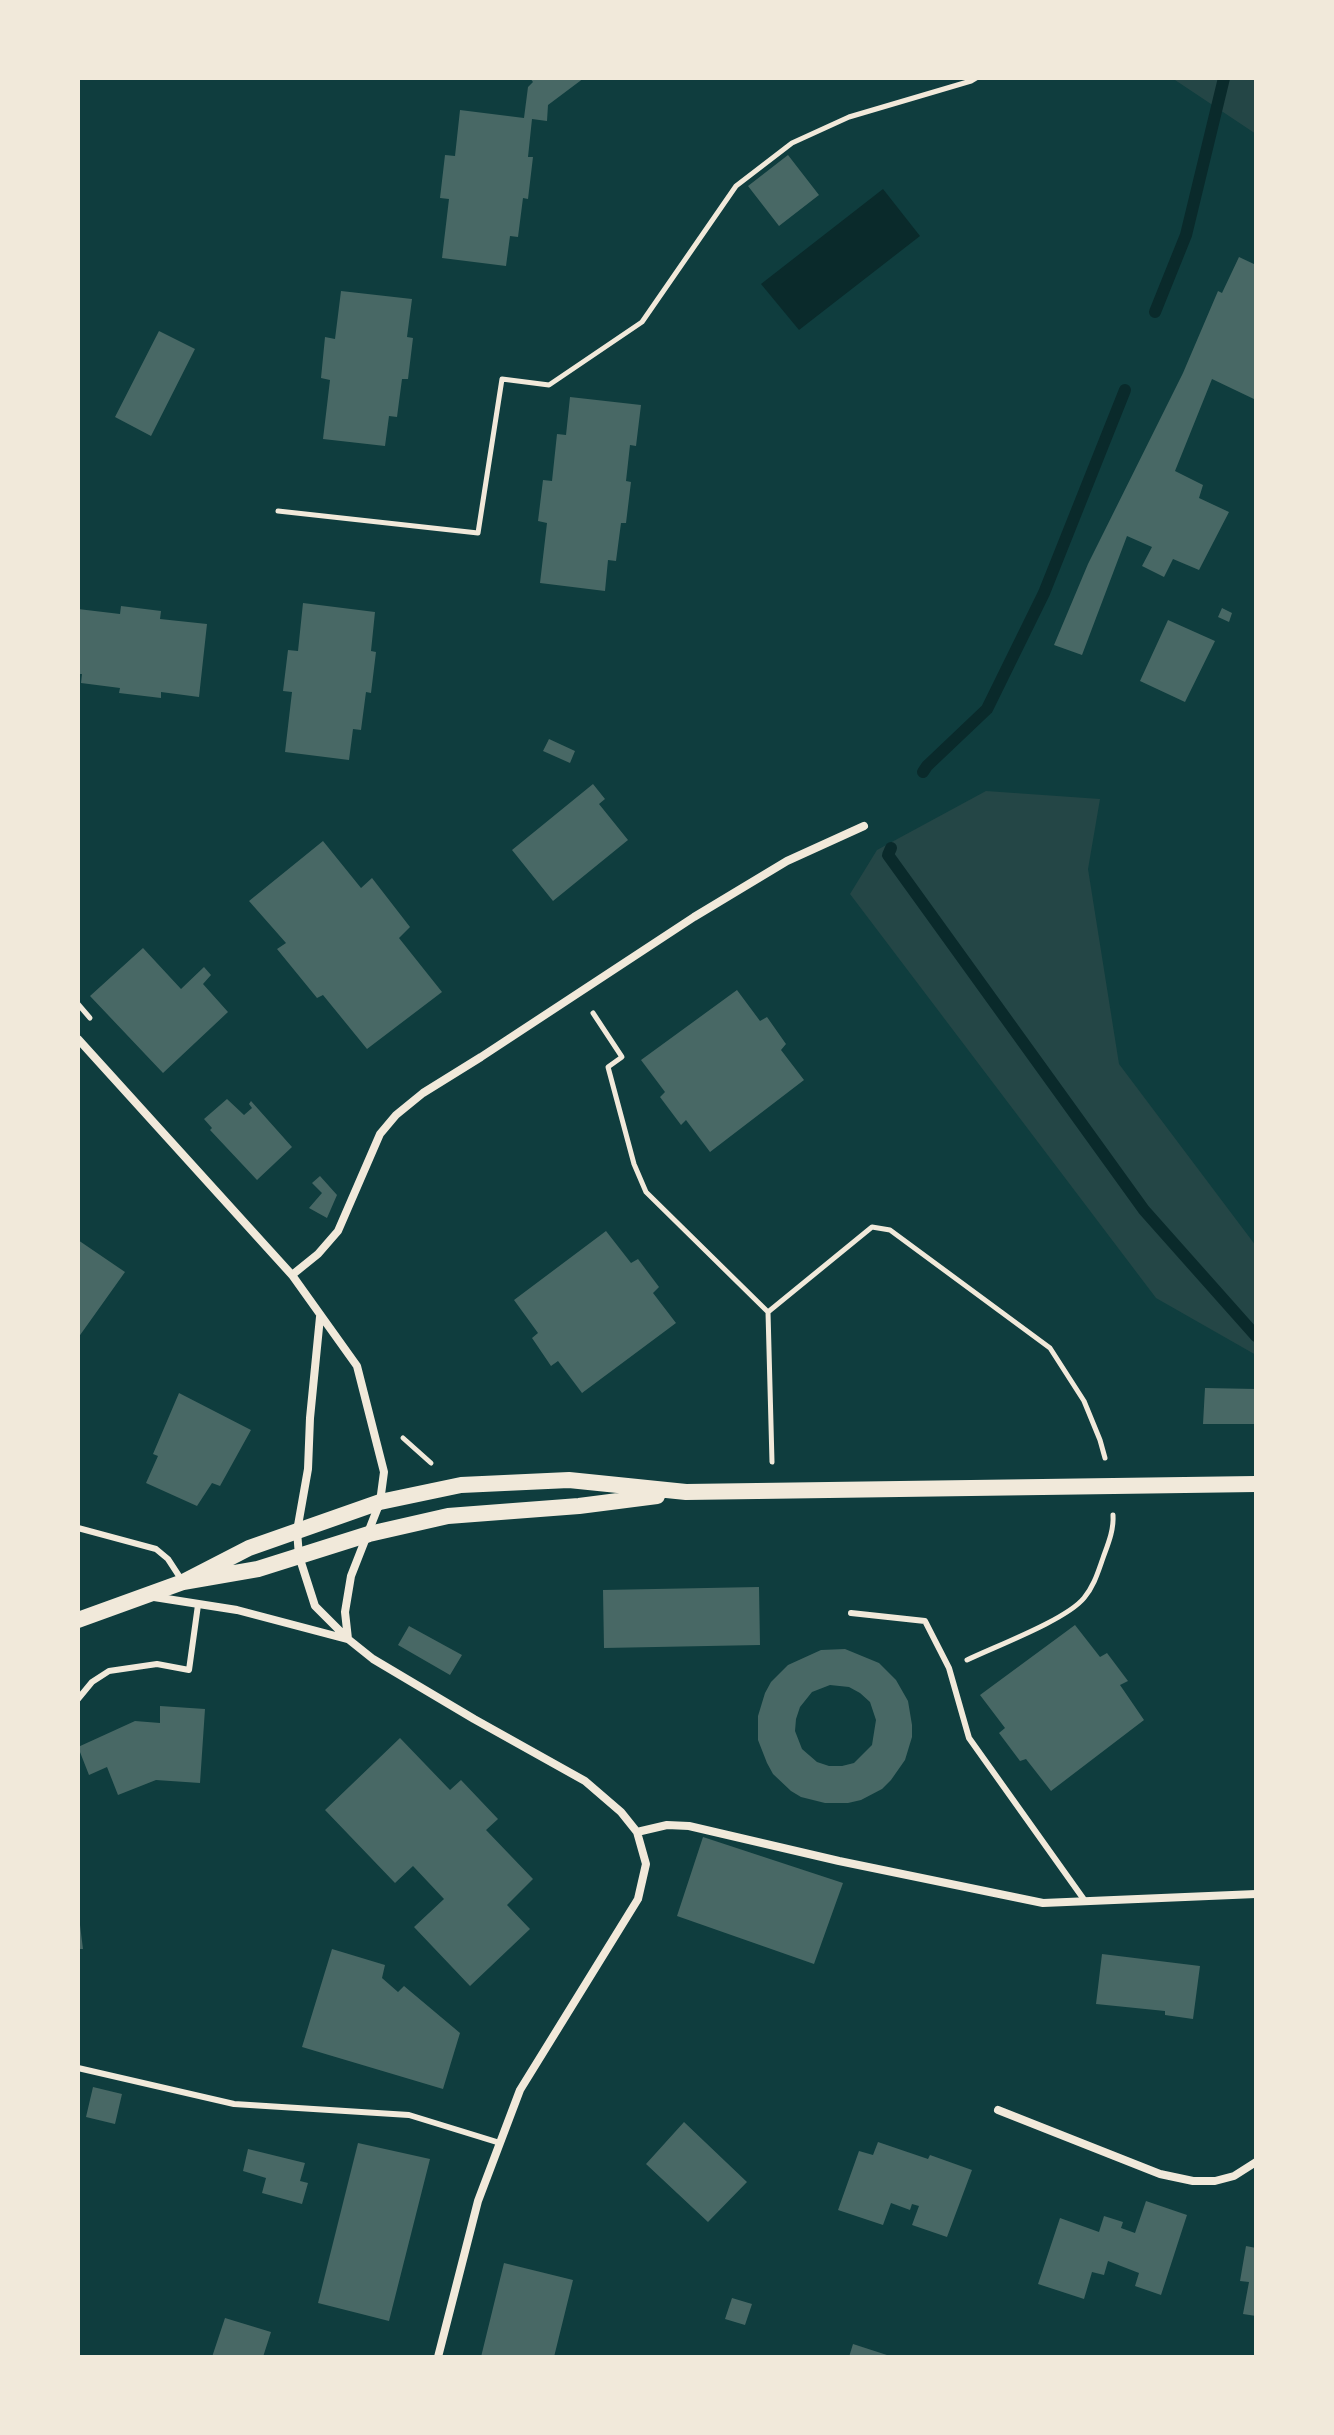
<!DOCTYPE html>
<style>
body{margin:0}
#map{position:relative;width:1334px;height:2435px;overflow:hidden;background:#0f3d3e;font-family:"Alegreya Sans",sans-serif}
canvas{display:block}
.frame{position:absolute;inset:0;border:80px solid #f1e9da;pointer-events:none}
</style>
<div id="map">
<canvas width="1334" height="2435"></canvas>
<div class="frame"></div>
</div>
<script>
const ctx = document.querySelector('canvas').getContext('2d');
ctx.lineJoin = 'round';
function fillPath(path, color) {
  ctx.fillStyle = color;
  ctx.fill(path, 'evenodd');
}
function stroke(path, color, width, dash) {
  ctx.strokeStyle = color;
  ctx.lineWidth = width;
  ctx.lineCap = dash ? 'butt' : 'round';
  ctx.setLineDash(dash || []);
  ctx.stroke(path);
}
fillPath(new Path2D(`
 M1172,78H1256V134Z
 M986,791L1100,799L1088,869L1119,1064L1256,1246V1355L1156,1298L850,894L877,850Z`), '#244646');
fillPath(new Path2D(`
 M883,189L920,236L799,330L761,284Z`), '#0a2a2b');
stroke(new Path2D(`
 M1155,312L1186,235L1224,78
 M923,772L927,766L987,709L1044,593L1125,390
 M891,848L888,855L1144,1210L1256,1336`), '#0a2a2b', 12);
fillPath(new Path2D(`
 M530,78H584L548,105L547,121L532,119L528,157H533L528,199L523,198L518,237L510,236L506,266L442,258L449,199L440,198L445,155L455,156L460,110L524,118L528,87L533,82Z
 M788,155L819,195L779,226L748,186Z
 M1239,257L1256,265V400L1212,379L1175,471L1203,485L1199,498L1229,512L1199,570L1173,559L1164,577L1142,566L1152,547L1127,536L1082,655L1054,645L1088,564L1183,373L1218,291L1222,293Z
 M341,291L412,299L407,337L413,338L408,379H402L397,417L389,416L385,446L323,439L330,380L321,378L325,337L335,339Z
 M159,331L195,349L151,436L115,417Z
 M570,397L641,405L636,446L630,445L626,481L631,482L626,523H621L616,561L608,560L605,591L540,583L547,523L538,521L543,480L552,481L557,434L566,435Z
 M303,603L375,612L371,651L376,652L371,693L366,692L361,730L353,729L349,760L285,752L292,692L283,691L288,650L298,651Z
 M121,606L161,611L160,619L207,624L199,697L161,692V698L119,693L120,688L81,683L82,674H78V609L120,614Z
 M1222,608L1232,613L1229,622L1218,617Z
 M1168,620L1215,641L1185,702L1140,681Z
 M549,739L575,751L570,763L543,751Z
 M593,784L605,799L599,804L628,840L553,901L512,850Z
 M323,841L361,888L372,878L410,927L399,938L442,992L367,1049L323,995L317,998L277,949L286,943L249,901Z
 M143,948L181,989L204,967L211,975L203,984L228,1012L163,1073L90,996Z
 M737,990L760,1021L767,1017L786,1044L781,1050L804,1080L710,1152L686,1120L681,1125L660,1097L665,1092L641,1060Z
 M227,1099L244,1115L252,1108L249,1104L251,1101L292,1147L257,1180L210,1130L212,1128L204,1119Z
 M320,1176L337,1195L327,1218L309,1208L322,1193L312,1183Z
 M606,1231L631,1263L638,1259L659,1287L653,1293L676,1323L582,1393L558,1361L551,1366L532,1338L538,1333L514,1300Z
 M78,1240L125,1272L78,1338Z
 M1205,1388L1256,1389V1424H1203Z
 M179,1393L251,1430L220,1486L212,1483L197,1506L146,1483L158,1456L153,1454Z
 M759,1587L760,1645L604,1648L603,1590Z
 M1075,1625L1100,1657L1107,1653L1128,1681L1120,1685L1144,1720L1051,1791L1026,1759L1020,1761L999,1733L1005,1728L980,1695Z
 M409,1626L462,1655L450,1675L398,1645Z
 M845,1649L879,1663L896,1680L908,1701L912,1725V1737L905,1760L891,1780L882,1789L861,1800L848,1803H825L801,1797L791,1791L773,1774L767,1763L758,1740V1716L765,1693L771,1682L788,1665L821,1650ZM830,1685L849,1687L860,1693L870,1702L876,1720L872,1745L854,1763L842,1766H829L817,1762L802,1749L795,1731L796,1719L800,1707L812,1692Z
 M160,1706L205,1709L200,1783L156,1780L118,1795L107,1767L89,1775L78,1747L135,1721L160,1723Z
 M400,1738L450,1790L461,1780L498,1819L486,1830L533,1879L507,1905L530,1929L470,1986L414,1927L444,1899L413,1866L395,1883L325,1810Z
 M703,1837L843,1883L814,1964L677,1916Z
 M80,1925L83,1949H78V1926Z
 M332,1949L385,1965L382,1978L398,1992L404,1986L460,2033L443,2089L302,2047Z
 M1102,1954L1200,1966L1193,2019L1165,2015V2011L1096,2004Z
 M93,2087L122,2094L115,2124L86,2117Z
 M684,2122L747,2182L708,2222L646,2164Z
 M878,2142L928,2159L930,2155L972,2170L947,2237L912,2225L919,2206L912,2204L910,2210L891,2203L883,2225L838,2210L859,2151L873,2155Z
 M358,2143L430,2159L389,2321L318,2303Z
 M248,2149L305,2163L300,2181L308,2183L302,2204L262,2193L266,2178L243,2171Z
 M1146,2201L1187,2215L1161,2295L1135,2286L1139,2273L1108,2261L1104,2275L1092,2272L1084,2299L1038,2284L1060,2218L1099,2232L1104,2216L1123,2222L1121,2228L1135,2233Z
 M1246,2246L1256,2248V2316L1243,2314L1249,2282L1240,2281Z
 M504,2263L573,2280L554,2357H481Z
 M732,2298L752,2304L745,2325L725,2319Z
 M225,2318L271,2332L263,2357H212Z
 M853,2344L890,2356V2357H849Z`), '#486865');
stroke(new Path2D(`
 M278,511L478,533L502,379L549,385L642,322L736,186L792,143L849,117L971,81L976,78
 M78,1004L90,1018
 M593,1013L622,1057L608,1067L634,1164L646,1192L768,1312L772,1462
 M768,1312L872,1227L890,1230L1050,1348L1084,1401L1100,1440L1105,1458
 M403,1438L431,1463
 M967,1660C996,1646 1066,1620 1084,1598C1094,1586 1098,1572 1103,1558C1108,1544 1114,1530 1113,1515`), '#f1e9da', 5);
stroke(new Path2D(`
 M78,1528L156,1549L168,1559L181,1579
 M851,1613L925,1621L949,1668L969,1738L1085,1901
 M78,1699L92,1682L109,1671L157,1664L189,1670L198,1605
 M78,2068L234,2104L409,2115L500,2143`), '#f1e9da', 6);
stroke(new Path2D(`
 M78,1039L292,1275L357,1366L384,1472L380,1502L351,1576L345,1612L348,1639
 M292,1275L318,1254L338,1231L380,1134L396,1115L423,1093L481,1057L694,917L787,861L864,826
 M320,1317L310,1418L308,1469L297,1531L299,1556L315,1606L348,1639L373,1659L474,1719L585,1781L621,1812L637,1832L646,1864L638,1899L520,2090L478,2201L438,2357
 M154,1597L237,1610L347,1639
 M637,1832L667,1825L689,1826L839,1861L1043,1903L1256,1894
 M998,2110L1160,2174L1193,2181H1215L1234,2176L1256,2162`), '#f1e9da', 8);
stroke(new Path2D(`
 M183,1582L249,1548L380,1502L461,1485L569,1480L686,1492L1256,1484
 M78,1620L183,1582L258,1569L369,1534L448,1516L579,1506L657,1496`), '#f1e9da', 16);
</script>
